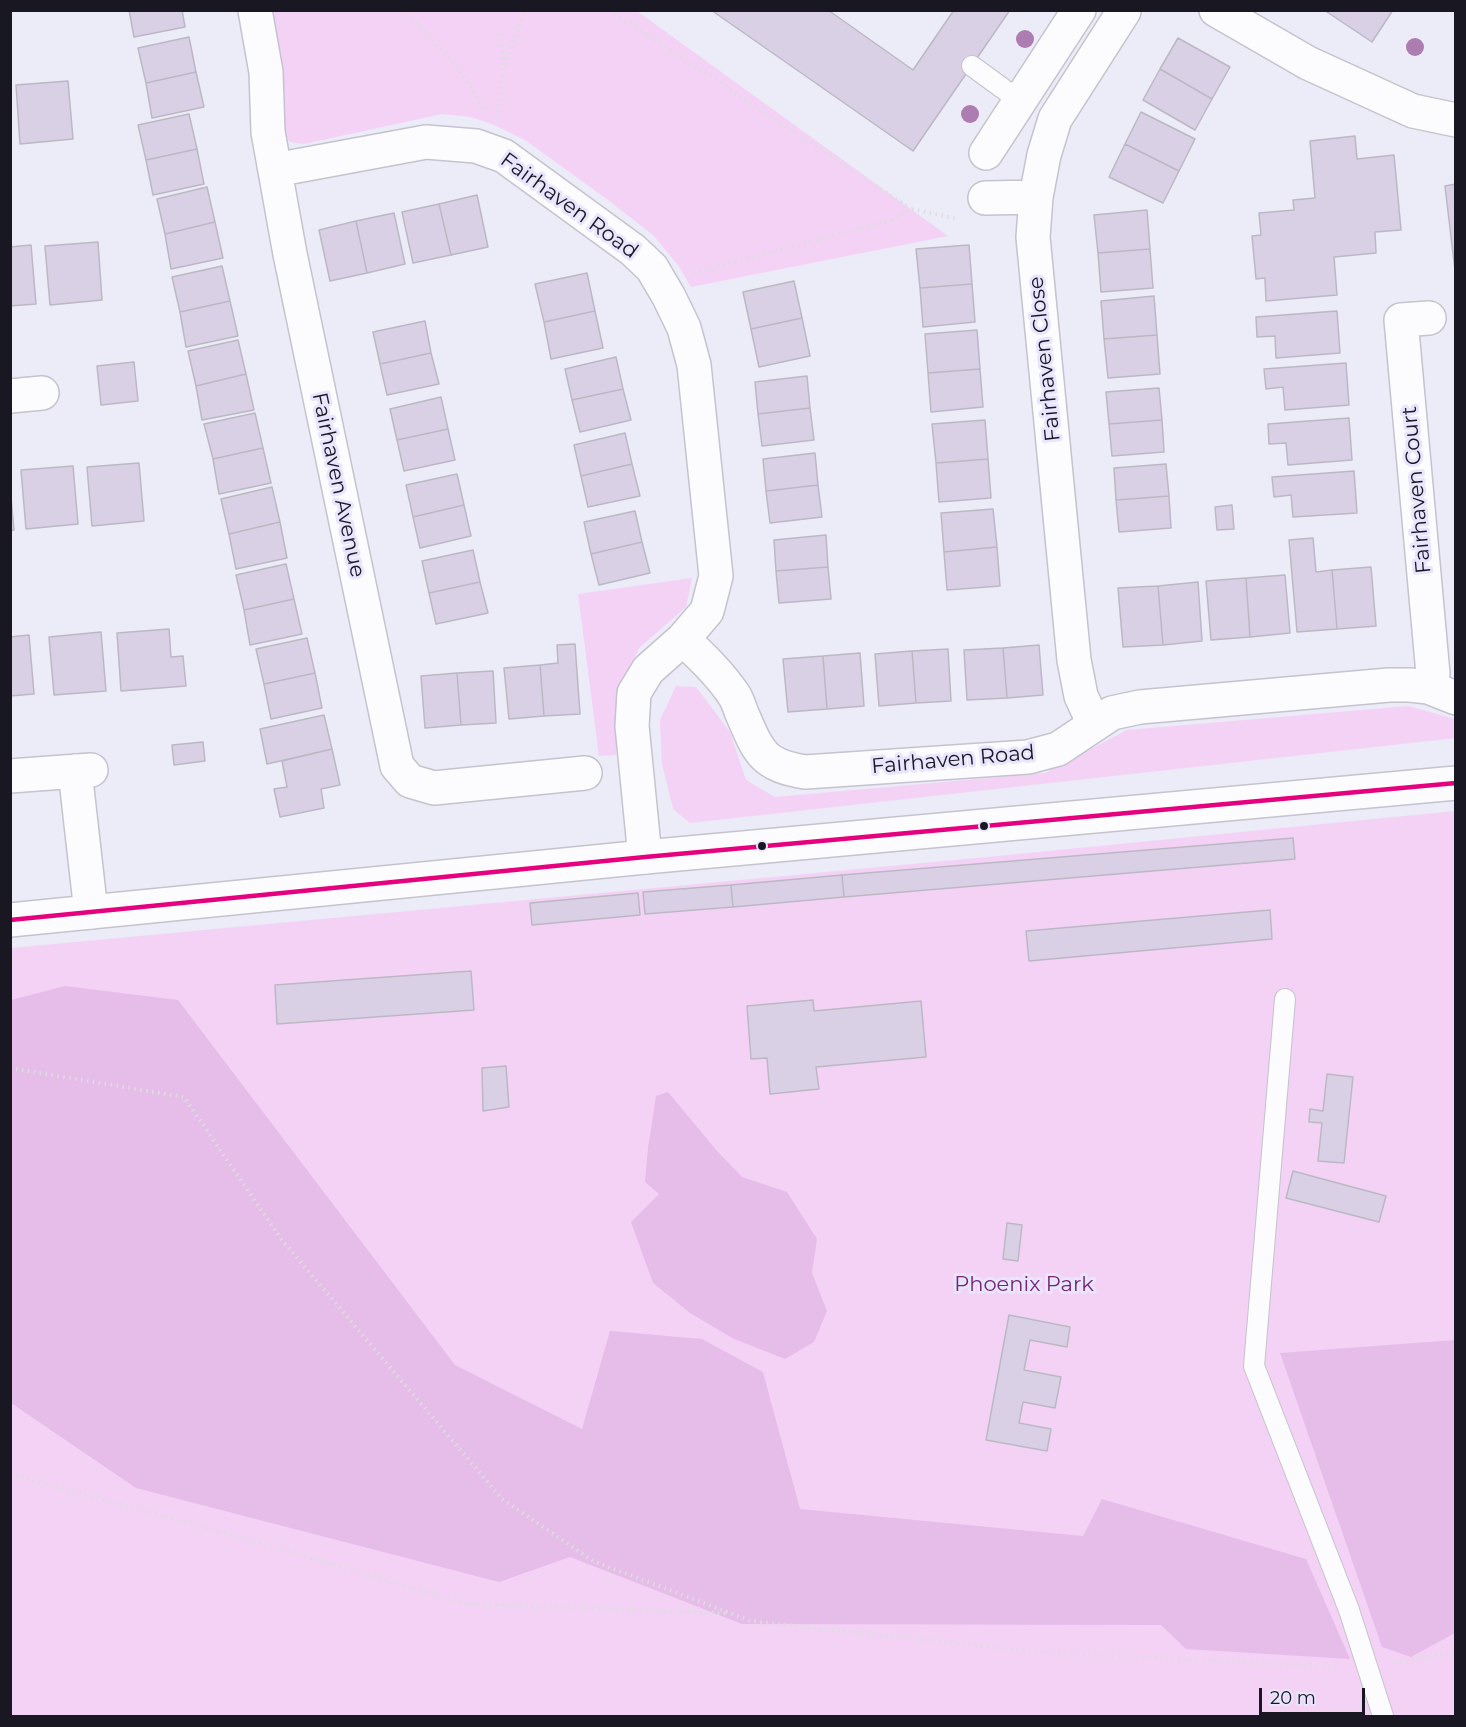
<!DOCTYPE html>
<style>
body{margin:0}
#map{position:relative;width:1466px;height:1727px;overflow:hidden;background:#ecebf8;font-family:Montserrat,sans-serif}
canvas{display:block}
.frame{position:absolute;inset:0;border:12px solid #191722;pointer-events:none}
.scale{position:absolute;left:1259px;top:1688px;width:106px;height:27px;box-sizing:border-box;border:3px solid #191722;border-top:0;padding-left:8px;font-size:18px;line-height:21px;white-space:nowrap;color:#191722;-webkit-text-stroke:4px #e8e5fe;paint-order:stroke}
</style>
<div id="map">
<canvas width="1466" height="1727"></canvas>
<div class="frame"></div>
<div class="scale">20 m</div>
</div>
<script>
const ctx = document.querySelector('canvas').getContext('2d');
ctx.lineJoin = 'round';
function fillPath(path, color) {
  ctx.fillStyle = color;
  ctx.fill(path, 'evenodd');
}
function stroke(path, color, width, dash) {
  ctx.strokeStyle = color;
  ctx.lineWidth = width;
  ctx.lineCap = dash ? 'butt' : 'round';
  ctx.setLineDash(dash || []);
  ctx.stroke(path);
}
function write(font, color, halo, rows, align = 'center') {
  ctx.font = font + ' Montserrat,sans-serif';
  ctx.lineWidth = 6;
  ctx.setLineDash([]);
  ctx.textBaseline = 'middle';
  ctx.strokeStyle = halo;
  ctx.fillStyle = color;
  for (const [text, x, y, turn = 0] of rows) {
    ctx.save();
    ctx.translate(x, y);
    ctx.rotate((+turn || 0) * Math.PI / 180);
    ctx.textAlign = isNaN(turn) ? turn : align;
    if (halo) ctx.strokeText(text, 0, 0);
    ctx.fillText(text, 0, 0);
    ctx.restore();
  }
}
fillPath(new Path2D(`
 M271,11H637L948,236L691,287L678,265L653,235L604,197L525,140L494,125L471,117L442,114L304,144L290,142L281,133Z
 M692,578L686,607L639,648L617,695L616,755L599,756L578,594Z
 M676,686L696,687L730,732L746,780L775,797L1045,773L1127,730L1408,706L1455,719L1456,738L690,823L673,809L662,764L660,720Z
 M1455,811V1716H11V948L987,857Z`), '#f4d2f6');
fillPath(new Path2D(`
 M65,986L178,1000L455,1365L582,1429L610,1331L702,1339L763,1372L800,1509L1083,1536L1102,1499L1306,1559L1350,1659L1186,1649L1161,1625L742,1624L570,1557L499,1582L136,1488L11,1403V1000Z
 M668,1092L717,1151L742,1177L787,1192L817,1239L812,1273L827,1311L814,1342L785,1359L734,1339L690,1313L653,1283L631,1222L659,1194L645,1182L648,1148L656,1096Z
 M1455,1340V1633L1411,1657L1382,1647L1280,1353Z`), '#e6bde9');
const building = new Path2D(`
 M129,10H182L185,27L134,37Z
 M711,10H828L913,70L954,10H1010L913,151Z
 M1324,10H1393L1372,42Z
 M189,37L196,72L146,83L138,48Z
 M1178,38L1230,67L1212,99L1160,69Z
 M1160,69L1212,99L1195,130L1143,100Z
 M196,72L204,107L152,118L146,83Z
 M68,81L73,139L20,144L16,85Z
 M1141,112L1195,139L1179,171L1125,144Z
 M189,114L197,149L146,160L138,125Z
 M1355,136L1357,159L1394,155L1401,230L1375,232L1376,253L1334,257L1337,295L1266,301L1265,278L1256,279L1252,236L1261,235L1259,213L1294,210L1293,200L1315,198L1310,141Z
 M1125,144L1179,171L1163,203L1109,177Z
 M197,149L204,184L153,195L146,160Z
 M1456,184V279L1445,186Z
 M207,187L215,222L165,234L157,199Z
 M477,195L488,247L451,255L439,204Z
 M439,204L451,255L413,263L402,212Z
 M1147,210L1150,249L1098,253L1094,215Z
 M394,213L405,264L367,273L356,221Z
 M356,221L367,273L330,281L319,230Z
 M215,222L223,258L171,269L165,234Z
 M98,242L102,300L50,305L45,246Z
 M31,245L36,304L10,306V247Z
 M969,245L972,284L920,288L916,249Z
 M1150,249L1153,288L1101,292L1098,253Z
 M222,266L230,301L180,312L172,277Z
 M587,273L595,311L544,322L535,284Z
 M794,281L802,318L751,329L743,292Z
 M972,284L975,322L923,327L920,288Z
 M1154,296L1157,335L1104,339L1101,301Z
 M230,301L238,336L186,347L180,312Z
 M595,311L603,348L551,359L544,322Z
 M1337,311L1340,353L1276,358L1275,336L1257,337L1256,317Z
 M802,318L810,356L759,367L751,329Z
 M425,321L431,353L380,364L373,332Z
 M977,330L980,369L928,373L925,334Z
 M1157,335L1160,374L1108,378L1104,339Z
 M238,340L246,374L196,386L188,351Z
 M431,353L439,384L387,395L380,364Z
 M616,357L623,389L572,400L565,369Z
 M134,362L138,401L101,405L97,366Z
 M1346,363L1349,405L1285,410L1283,387L1266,389L1264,369Z
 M980,369L983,407L931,412L928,373Z
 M246,374L254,410L202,420L196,386Z
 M807,376L810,408L758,414L755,382Z
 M1159,388L1162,420L1109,424L1106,392Z
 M623,389L631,420L580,432L572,400Z
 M441,397L448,429L397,440L390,409Z
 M810,408L814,440L762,446L758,414Z
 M255,413L263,448L213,459L204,424Z
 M1349,418L1352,460L1288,465L1286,443L1269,444L1268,424Z
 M985,420L988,459L936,463L932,424Z
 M1162,420L1164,452L1112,456L1109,424Z
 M448,429L455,460L404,471L397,440Z
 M625,433L632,464L581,476L574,445Z
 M263,448L271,483L219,494L213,459Z
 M815,453L818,485L766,491L763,459Z
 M988,459L991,498L939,502L936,463Z
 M139,463L144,521L92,526L87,467Z
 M632,464L640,496L588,507L581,476Z
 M1166,464L1169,496L1116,500L1114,468Z
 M73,466L78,524L26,529L21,470Z
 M1354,471L1357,513L1293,517L1291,495L1274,497L1272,477Z
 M457,474L464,505L413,517L406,485Z
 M818,485L822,517L770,523L766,491Z
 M10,487L14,530L10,531Z
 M272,487L280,522L229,534L221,499Z
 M1169,496L1171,528L1119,532L1116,500Z
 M464,505L471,536L420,548L413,517Z
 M1232,505L1234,529L1217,530L1215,507Z
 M993,509L997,547L944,552L941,513Z
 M635,511L642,542L591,554L584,522Z
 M280,522L287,558L236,569L229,534Z
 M826,535L828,567L776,571L774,540Z
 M1313,538L1316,572L1332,570L1337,629L1297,632L1289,540Z
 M642,542L650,573L599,585L591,554Z
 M997,547L1000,586L947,590L944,552Z
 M473,550L480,582L429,593L422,561Z
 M286,564L294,599L244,610L236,575Z
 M828,567L831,599L779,603L776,571Z
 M1371,567L1376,626L1337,629L1332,570Z
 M1285,575L1290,633L1250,637L1246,578Z
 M1246,578L1250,637L1211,640L1206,581Z
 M480,582L488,613L436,624L429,593Z
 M1198,582L1202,641L1163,645L1158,586Z
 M1158,586L1163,645L1123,647L1118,588Z
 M294,599L302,634L250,645L244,610Z
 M169,629L171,657L183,656L186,686L121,691L117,633Z
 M101,632L106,691L54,695L49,637Z
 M29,635L34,694L10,696V637Z
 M307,638L315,673L264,684L256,649Z
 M575,644L580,714L544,716L540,665L558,663L557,645Z
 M1039,645L1043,695L1007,698L1003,648Z
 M1003,648L1007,698L967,700L964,650Z
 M948,649L951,701L916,703L912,651Z
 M912,651L916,703L879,706L875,654Z
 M860,653L864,706L827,709L823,656Z
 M823,656L827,709L788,712L783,659Z
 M540,665L544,716L509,719L504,668Z
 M493,671L496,723L461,725L457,673Z
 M315,673L322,708L271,719L264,684Z
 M457,673L461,725L425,728L421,676Z
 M324,715L332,749L267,764L260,729Z
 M203,742L205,761L174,765L172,745Z
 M332,749L340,785L321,789L324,808L280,817L274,789L287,787L282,761Z
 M1293,838L1295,859L844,897L842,875Z
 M842,875L844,897L733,907L731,885Z
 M731,885L733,907L645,914L643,892Z
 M638,893L640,915L532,925L530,903Z
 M1270,910L1272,939L1029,961L1026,931Z
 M471,971L474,1010L277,1024L275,985Z
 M813,1000L814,1011L921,1001L926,1057L816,1067L819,1089L770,1094L767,1058L751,1059L747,1006Z
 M506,1066L509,1107L483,1111L482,1068Z
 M1327,1074L1353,1077L1344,1163L1318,1161L1322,1123L1309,1122L1310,1109L1323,1111Z
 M1293,1171L1386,1196L1379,1222L1286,1198Z
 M1007,1223L1022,1225L1018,1261L1003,1259Z
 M1009,1315L1070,1327L1067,1347L1030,1340L1024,1370L1061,1377L1055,1408L1023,1402L1019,1423L1051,1429L1047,1451L986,1440Z`);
fillPath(building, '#d9d0e6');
stroke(building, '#bcb8c3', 1.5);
const service = new Path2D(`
 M972,66L1020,101
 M1285,999L1254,1366L1349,1610L1383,1716`);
const minor = new Path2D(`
 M255,10L266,72L268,132L290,254L397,766L410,781L434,788L585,773
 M1216,10L1308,63L1413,111L1456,120
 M986,153L1079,10
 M275,170L426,142L476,146L504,156L633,250L652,268L669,297L684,328L694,365L716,576L707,611L683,639L648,670L634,693L632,726L645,857
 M985,198L1036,197
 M10,396L42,393
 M683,639C701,656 720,674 734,695C738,701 740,709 743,716C759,753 763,765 805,772L1028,757L1058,749L1112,713L1140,707L1389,685H1410L1428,687L1456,698
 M1428,687L1433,674L1401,320L1429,318
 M1094,724L1081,696L1074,660L1033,237L1036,197L1044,155L1055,119L1124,11
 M75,771L91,912
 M10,776L91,770`);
const secondary = new Path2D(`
 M10,920L645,857L1456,783`);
stroke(service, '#c4c3ce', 22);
stroke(minor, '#c4c3ce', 36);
stroke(secondary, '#c4c3ce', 36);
stroke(new Path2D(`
 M403,10L425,31L462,74L486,112
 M610,10L911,209
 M505,65L526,10
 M496,118L504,66L499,29
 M694,273L892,220L911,209L958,219
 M10,1068L184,1097L281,1239L502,1499L593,1561L751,1621L1038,1652L1339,1667
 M10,1474L247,1539L468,1604L726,1613
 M1394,1663L1456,1651`), '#dddde0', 4, [1.5, 4.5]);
stroke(service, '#fcfcfe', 20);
stroke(minor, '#fcfcfe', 33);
stroke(secondary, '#fcfcfe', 33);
stroke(new Path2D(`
 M10,920L645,857L1456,783`), '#e5007d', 4.5);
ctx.fillStyle = '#ad7cb1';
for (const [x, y] of [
 [1025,39],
 [1415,47],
 [970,114]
]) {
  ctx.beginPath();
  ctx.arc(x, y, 9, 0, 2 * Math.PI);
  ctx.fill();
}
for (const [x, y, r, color] of [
 [984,826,5,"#191722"],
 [762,846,5,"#191722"]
]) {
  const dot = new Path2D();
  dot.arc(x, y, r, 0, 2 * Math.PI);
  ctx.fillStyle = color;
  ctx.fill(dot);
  stroke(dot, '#e8e5fe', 2);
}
write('21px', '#191722', '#e8e5fe', [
 ["Fairhaven Road",569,206,36],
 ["Fairhaven Close",1045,359,-96],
 ["Fairhaven Avenue",338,485,78],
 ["Fairhaven Court",1417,490,-95],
 ["Fairhaven Road",953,760,-5]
]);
write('21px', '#7a2277', '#e8e5fe', [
 ["Phoenix Park",1024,1285]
]);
</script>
